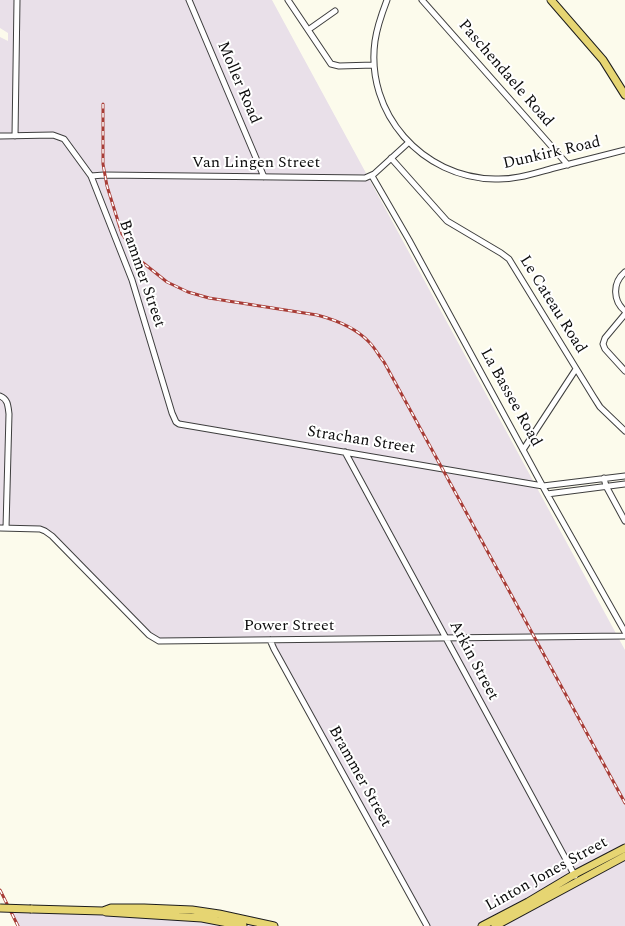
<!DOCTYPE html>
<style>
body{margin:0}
canvas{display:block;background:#fcfbec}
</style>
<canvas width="625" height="926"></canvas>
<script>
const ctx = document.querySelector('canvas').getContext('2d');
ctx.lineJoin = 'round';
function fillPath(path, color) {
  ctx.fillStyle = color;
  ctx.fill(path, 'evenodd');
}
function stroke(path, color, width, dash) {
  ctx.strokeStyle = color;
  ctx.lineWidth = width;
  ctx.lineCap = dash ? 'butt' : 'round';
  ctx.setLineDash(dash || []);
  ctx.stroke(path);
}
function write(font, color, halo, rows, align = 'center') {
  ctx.font = font + ' Spectral,serif';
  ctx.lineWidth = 4;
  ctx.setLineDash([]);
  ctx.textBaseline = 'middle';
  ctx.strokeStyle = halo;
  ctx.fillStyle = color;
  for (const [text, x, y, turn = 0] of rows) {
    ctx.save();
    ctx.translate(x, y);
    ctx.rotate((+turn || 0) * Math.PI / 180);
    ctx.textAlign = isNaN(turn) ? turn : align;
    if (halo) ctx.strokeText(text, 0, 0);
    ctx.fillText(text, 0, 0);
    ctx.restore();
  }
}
fillPath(new Path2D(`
 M0,0H272L625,650V926H428L268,638L154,639L42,530L0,529V37L8,41V33L0,28Z
 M5,905L220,914L271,926H18Z`), '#e9e0e9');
const minor = new Path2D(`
 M189,0L264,177
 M288,0L331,64L339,66L374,65
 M387,0C382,13 377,27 375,41C365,113 422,178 495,179C515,180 535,173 554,168C578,162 601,156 625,150
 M422,0L568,165
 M308,30L335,11
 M0,136L53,135L64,139L91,176L132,280L172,413L176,422L179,424L543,486L625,476
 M15,136L17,0
 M391,158L447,221L501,253L509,259L593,396L600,407L625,431
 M91,176L104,175L365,178L374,174L408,143
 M372,176L409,240L547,494L625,632
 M625,272C612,283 613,301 625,311
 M625,314L605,338L603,344L605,349L625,371
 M0,396C8,399 8,406 9,414L6,528
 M523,450L576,369
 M345,452L575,876
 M604,478L606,486L625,521
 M547,494L625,484
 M0,528L40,529L45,531L52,536L149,635L159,641L625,636
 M270,640L274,649L427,926`);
const major = new Path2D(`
 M551,0L603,60L625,95
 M31,909L103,911L111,908H144L192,910L219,914L274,926
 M106,912L202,918L243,926
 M482,926L528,902L575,874L625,848
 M495,926L625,856`);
stroke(minor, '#3e3e3e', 7);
stroke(major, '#1c1c1c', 9);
stroke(minor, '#fff', 5);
stroke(major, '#e6d572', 7);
const rail = new Path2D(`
 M103,104V164L107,186L122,234L142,262L167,282L188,292L209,298L317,315C336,320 355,327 369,342C375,348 379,356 384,362L625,803
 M0,890L18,926`);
stroke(rail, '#a83c36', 3);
stroke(rail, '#fff', 1.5, [4.5]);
const majorBridge = new Path2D(`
 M0,908L31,909`);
stroke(majorBridge, '#1c1c1c', 9, []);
stroke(majorBridge, '#e6d572', 7);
write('16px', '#0b0b0b', '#fff', [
 ["Paschendaele Road",505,74,49],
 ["Moller Road",238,83,67],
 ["Dunkirk Road",552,154,-13],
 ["Van Lingen Street",256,164],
 ["Brammer Street",141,274,71],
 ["Le Cateau Road",552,305,58],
 ["La Bassee Road",510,398,61],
 ["Strachan Street",361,441,9],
 ["Power Street",289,627],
 ["Arkin Street",473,661,62],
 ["Brammer Street",359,777,61],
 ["Linton Jones Street",547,875,-29]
]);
</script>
